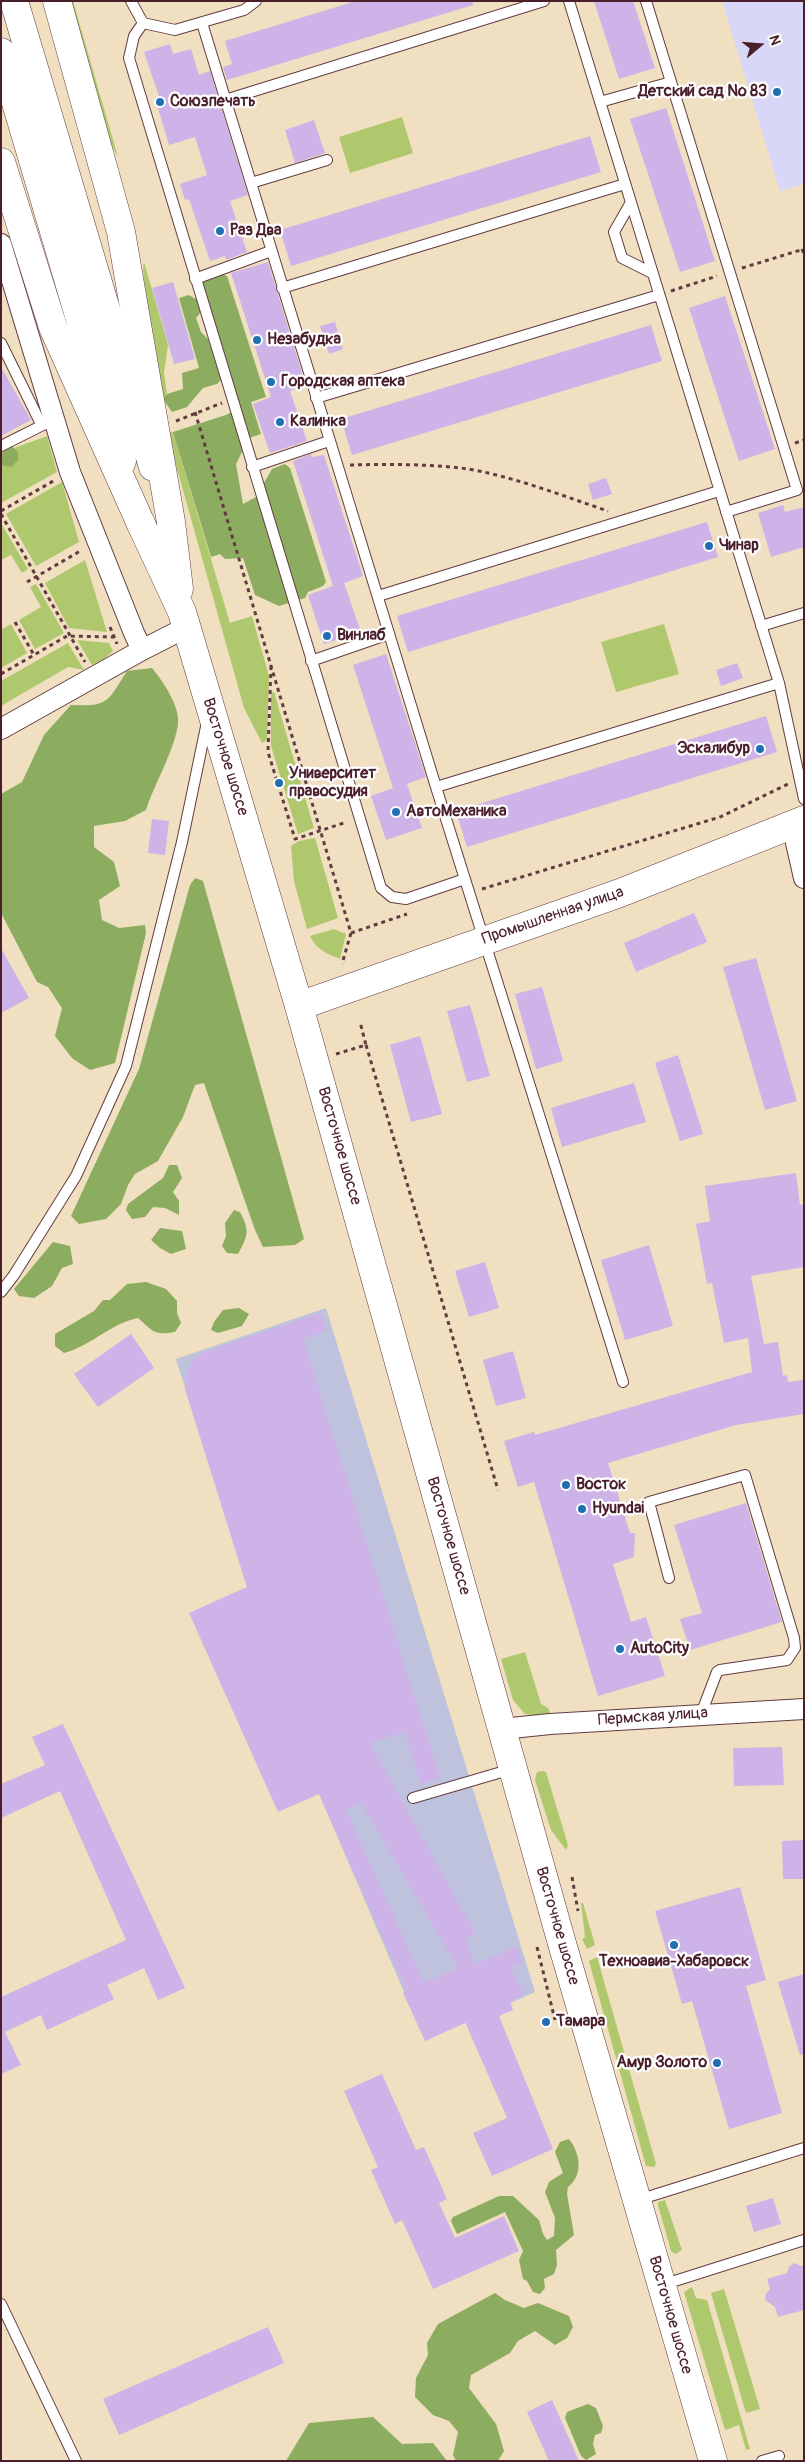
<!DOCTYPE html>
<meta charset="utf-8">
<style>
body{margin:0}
#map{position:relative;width:805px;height:2462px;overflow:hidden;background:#f0dfc0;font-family:Pangolin,sans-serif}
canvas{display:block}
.frame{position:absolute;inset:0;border:2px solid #4a1f2b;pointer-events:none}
.north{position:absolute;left:735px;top:20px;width:50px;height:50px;-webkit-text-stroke:4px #fff;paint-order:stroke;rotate:72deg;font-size:14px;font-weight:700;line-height:20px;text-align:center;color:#4a1f2b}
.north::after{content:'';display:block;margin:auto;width:18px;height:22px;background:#4a1f2b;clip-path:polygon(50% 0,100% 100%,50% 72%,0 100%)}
</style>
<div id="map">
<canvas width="805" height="2462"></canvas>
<div class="frame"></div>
<div class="north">N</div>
</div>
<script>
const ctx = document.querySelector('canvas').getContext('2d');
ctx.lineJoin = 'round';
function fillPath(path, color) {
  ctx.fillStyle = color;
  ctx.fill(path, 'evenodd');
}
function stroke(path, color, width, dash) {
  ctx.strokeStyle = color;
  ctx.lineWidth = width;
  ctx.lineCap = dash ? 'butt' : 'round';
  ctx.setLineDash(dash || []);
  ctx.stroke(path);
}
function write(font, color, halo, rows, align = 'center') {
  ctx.font = font + ' Pangolin,sans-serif';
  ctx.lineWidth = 4.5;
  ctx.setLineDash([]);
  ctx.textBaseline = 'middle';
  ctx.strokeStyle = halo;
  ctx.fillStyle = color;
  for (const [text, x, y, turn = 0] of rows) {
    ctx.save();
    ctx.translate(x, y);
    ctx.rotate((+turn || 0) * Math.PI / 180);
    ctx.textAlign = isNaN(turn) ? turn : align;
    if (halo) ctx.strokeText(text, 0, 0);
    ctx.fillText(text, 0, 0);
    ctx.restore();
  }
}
fillPath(new Path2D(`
 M722,1H804V184L780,191Z`), '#d8d7f8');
fillPath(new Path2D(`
 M326,1308L535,1992L425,2041L292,1731L176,1359Z`), '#bfc2dd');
fillPath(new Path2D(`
 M69,1H73L118,157L101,126Z
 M402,117L413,153L350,173L339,137Z
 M144,262L168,345L164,373L167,394L163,399L148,331L143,268Z
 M173,432L230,623L252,616L269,676L267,740L262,743L244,708L167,433Z
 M47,436L57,472L1,503V453Z
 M62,482L79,542L36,566L6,514Z
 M1,523L28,569L22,573L11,555L1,560Z
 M85,560L107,632L69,628L45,583Z
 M36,584L64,633L35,649L19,620L41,607L30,587Z
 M11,624L27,653L1,668V630Z
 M664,624L679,674L616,692L601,642Z
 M77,640L109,643L113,651L104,659L92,665Z
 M68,643L84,670L68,667L1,706V681Z
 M274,692L314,828L298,834L271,746V693Z
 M315,838L338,918L307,929L294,881L291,846L299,841Z
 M334,929L346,934L340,959C327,954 316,949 310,936Z
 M525,1652L541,1704L548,1708L551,1715L548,1717L525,1714L513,1700L501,1659Z
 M543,1771L546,1772L568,1845L566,1850L551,1830L535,1780L537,1772Z
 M581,1903H583L595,1945L587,1949L582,1939L585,1937Z
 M597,1957L656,2164L654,2167L646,2166L589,1961Z
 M665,2200L682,2250L675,2254L671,2251L658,2205V2202Z
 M692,2287L696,2298L707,2300L750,2449L746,2450L739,2425L725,2430L684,2292Z
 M724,2289L760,2409L746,2413L711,2293Z`), '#b0c86d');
fillPath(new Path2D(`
 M221,274L227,276L266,397L251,402L261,434L249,438L236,464L243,504L256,497L272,469L285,464L290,468L326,582L323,586L308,592L305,598L279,606L255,595L243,558L225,559L220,554L211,557L173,432L226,415L237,409L200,280Z
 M189,295L197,300L201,312L196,318L201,332L208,339L221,380L217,384L203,388L187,407L172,412L163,399L167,394L183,389L182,373L199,368L179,298Z
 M11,445L18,452V460L11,467L1,465V447Z
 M152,668C162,680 180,706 178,723C176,747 154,785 146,810L125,821L94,826V847L114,862L120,886L99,900L102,920L119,928L145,925L146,933L115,1063L90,1070L72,1058L55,1036L62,1008L48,987L37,982L1,913V794L22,782L44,735L71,705C109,707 108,701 127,671Z
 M195,878L203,881L304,1239L295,1245L263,1247L255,1230L204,1083L195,1085L183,1117L158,1161L135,1174L128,1185L121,1204L106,1219L79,1224L71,1216L139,1069L190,885Z
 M169,1165H177L182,1178L173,1192L179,1201V1215L165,1208L153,1207L145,1217L132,1219L126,1210L128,1204L163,1178Z
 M234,1210L240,1212C250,1231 248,1236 238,1254L227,1253L222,1246L226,1236L225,1223Z
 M160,1228L182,1231L186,1249L171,1254L160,1248L151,1240Z
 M53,1242L70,1246L73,1264L62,1268L52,1286L34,1298L19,1296L14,1289Z
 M146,1282L166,1289L177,1301V1313L181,1323L175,1332C154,1336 153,1331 138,1318C111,1323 91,1346 64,1353L55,1346V1334L94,1311L103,1300H110L127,1284Z
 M239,1308L249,1314L242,1326L218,1333L211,1330L214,1322L223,1310Z
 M569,2139C580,2153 584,2175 568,2187L567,2194L574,2235L556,2250L557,2265L554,2274L544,2279L545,2288L540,2294L533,2292L527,2281L523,2279L519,2260L523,2251L505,2212L457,2234L451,2221L453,2217L499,2196H513L539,2220L543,2234L547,2240L554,2236L555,2218L545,2192L549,2182L563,2173L555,2152L560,2142Z
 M495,2293L505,2300L524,2308L538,2303L569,2316L573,2327L567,2338L555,2345L535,2331L518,2341L510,2353L471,2375L469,2388L496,2424L504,2451L498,2461H456L453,2455L458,2432L449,2421L433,2415L415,2397L416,2378L428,2355L427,2343L438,2324Z
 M588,2404L596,2408L603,2426L601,2433L595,2435L593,2444L596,2454L586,2460L581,2456L565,2418L567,2412Z
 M373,2417L402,2444L433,2443L447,2461H286L309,2423Z`), '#8cac60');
fillPath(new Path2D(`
 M356,1H472L473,5L227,80L223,67L232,64L225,41Z
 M594,1H633L655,68L619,79Z
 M170,44L173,54L191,49L199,75L210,71L248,195L230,201L247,252L226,260L225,256L210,261L189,199L185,200L180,184L207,175L195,137L169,145L155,98L159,96L144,52Z
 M666,108L715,261L680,272L630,119Z
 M314,120L325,153L295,163L285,130Z
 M590,136L601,172L291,266L280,230Z
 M268,262L306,386L290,391L307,441L270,453L253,404L271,397L231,273Z
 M173,282L195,359L174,364L152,288Z
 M725,296L775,449L739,461L689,308Z
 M335,322L343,349L329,354L320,326Z
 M651,325L662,361L352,455L341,419Z
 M1,367L31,420L1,436Z
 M311,454L312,457L324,455L363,576L344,583L361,632L324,644L308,595L333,586L293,461Z
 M606,478L612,494L593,500L588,484Z
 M783,505L785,512L804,507V547L771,557L758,513Z
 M707,522L718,557L408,652L397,616Z
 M386,654L426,777L407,784L422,828L386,840L371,796L393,788L353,665Z
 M737,663L743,678L721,686L716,670Z
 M766,716L777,752L467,847L456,811Z
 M152,819L169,821L165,855L148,853Z
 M694,913L707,942L636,972L624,943Z
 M1,948L29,998L1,1013Z
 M756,958L797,1101L765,1110L723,967Z
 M542,987L563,1061L536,1069L515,994Z
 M470,1005L490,1076L467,1082L447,1011Z
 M420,1036L442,1114L411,1122L390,1045Z
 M678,1055L703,1134L680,1141L655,1063Z
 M634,1083L646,1122L562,1147L551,1108Z
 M796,1173L800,1205L804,1204V1267L751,1276L764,1344L778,1342L783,1376L787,1375L788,1382L804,1380V1414L736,1425L608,1463L630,1533H635L634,1557L613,1564L631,1622L646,1617L665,1676L598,1696L534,1482L518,1487L504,1441L534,1432L535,1435L752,1372L748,1338L724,1343L712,1283L707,1284L696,1224L710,1221L705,1186Z
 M649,1245L673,1326L625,1340L601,1260Z
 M485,1262L499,1308L469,1317L455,1271Z
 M321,1313L326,1331L303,1339L440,1778L421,1784L404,1732L370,1743L473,1929V1935L465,1940L476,1964L516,1947L523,1963L511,1968L524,1994L510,2001L513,2010L499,2016L553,2149L492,2176L473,2133L507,2118L465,2022L425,2041L403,1993L407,1992L319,1794L278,1812L189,1613L247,1587L185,1389L187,1372L192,1361L202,1353ZM361,1803L458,1968L424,1983L346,1810Z
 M131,1334L154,1368L98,1407L74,1374Z
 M513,1351L526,1398L496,1406L483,1360Z
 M746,1503L782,1622L690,1650L680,1619L702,1613L674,1525Z
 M63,1724L185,1988L158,2000L144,1968L107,1985L114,1999L47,2030L41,2015L5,2032L21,2065L1,2074V1997L126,1940L60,1791L1,1818V1784L45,1765L32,1737Z
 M782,1747L784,1785L734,1786L733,1748Z
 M804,1840V1879H783L782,1841Z
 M740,1887L766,1980L746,1986L782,2113L729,2129L692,2001L682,2004L655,1911Z
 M804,1974V2054L800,2055L778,1982Z
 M382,2074L416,2150L424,2147L447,2199L439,2203L455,2238L504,2216L519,2251L433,2289L402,2220L395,2224L371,2170L378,2167L344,2091Z
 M773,2198L781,2224L754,2232L746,2206Z
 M794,2263L804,2267V2310L778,2317L775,2307L765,2300L766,2294L770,2289L767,2279L787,2273L789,2267Z
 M268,2327L284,2363L119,2435L103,2399Z
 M552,2400L579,2461H549L527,2412Z`), '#cdb3e8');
const lane = new Path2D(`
 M131,1L143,23L134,36L129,58L381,888L392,897L406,899L465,879
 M569,1L779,683L804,799
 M646,1L797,490L726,512
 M143,23L175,30L244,10L256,1
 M202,23L251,183
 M225,100L544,1
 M600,102L671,82
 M327,160L251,183L436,787L623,1382
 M630,204L614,232L622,258L652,273
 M195,279L271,251
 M282,288L625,184
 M1,343L41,424
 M316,398L659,295
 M1,446L47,423
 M252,467L329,441
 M378,596L719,491
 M761,626L804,613
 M311,661L389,634
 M436,787L779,683
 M1,1292L14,1275L76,1176L126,1066L182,842L207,722
 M669,1578L649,1502L745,1475L794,1638L795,1648L787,1660L720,1670L717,1672L701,1714
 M413,1798L512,1769
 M638,2200L804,2148
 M662,2285L804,2240
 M1,2304L76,2461
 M762,2461L779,2456`);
const street = new Path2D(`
 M1,244L70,472L134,633L142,650
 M1,729L142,650L187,627
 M792,825L804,878
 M502,1729L550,1724L804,1709`);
const secondary = new Path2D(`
 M14,1L153,467
 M1,52L122,461
 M299,1006L620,893L804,820`);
const primary = new Path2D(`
 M57,1L121,232L171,522L179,589
 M141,524L182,612L299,1006L561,1940L713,2461`);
const highway = new Path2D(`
 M1,162L53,327L141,524`);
stroke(lane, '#633c41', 12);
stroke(street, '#633c41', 22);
stroke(secondary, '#633c41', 29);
stroke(primary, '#633c41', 29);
stroke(highway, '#633c41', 29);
stroke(new Path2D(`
 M802,249L804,254
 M742,268L804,249
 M671,291L717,276
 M195,412L351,933L342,964
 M176,421L222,403
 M795,443L804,440
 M350,465C387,464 424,464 461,468C507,474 563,496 608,511
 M1,511L55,480
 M1,514L85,662
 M27,582L82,550
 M15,622L34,655
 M110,627L117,644
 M271,666L268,752L295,839L347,822
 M1,674L67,636L113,637
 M482,889L720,817L788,784
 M351,933L407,914
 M366,1045L498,1490
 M336,1054L366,1045L360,1022
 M572,1877L578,1911
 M537,1947L555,2020`), '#633c41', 3, [4, 4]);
stroke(lane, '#fff', 10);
stroke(street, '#fff', 20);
stroke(secondary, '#fff', 28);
stroke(primary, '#fff', 28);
stroke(highway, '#fff', 28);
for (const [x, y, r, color] of [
 [777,92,5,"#1f6fb2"],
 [160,102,5,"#1f6fb2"],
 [220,231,5,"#1f6fb2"],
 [257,340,5,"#1f6fb2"],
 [271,382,5,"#1f6fb2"],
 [280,422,5,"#1f6fb2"],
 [709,546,5,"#1f6fb2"],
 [327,636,5,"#1f6fb2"],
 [760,749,5,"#1f6fb2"],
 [279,783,5,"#1f6fb2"],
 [396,812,5,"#1f6fb2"],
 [566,1485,5,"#1f6fb2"],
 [582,1509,5,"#1f6fb2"],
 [620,1649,5,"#1f6fb2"],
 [674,1945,5,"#1f6fb2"],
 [546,2022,5,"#1f6fb2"],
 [717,2063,5,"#1f6fb2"]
]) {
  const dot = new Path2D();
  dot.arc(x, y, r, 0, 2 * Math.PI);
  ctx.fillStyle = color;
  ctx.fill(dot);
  stroke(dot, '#fff', 2);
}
write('bold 16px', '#4a1f2b', '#fff', [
 ["Детский сад № 83",767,92,"right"],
 ["Союзпечать",170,102],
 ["Раз Два",230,231],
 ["Незабудка",267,340],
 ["Городская аптека",281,382],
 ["Калинка",290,422],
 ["Чинар",719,546],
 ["Винлаб",337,636],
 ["Эскалибур",750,749,"right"],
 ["Университет",289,774],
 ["правосудия",289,792],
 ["АвтоМеханика",406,812],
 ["Восток",576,1485],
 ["Hyundai",592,1509],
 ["AutoCity",630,1649],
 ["Техноавиа-Хабаровск",674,1962,"center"],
 ["Тамара",556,2022],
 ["Амур Золото",707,2063,"right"]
], 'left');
write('16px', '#4a1f2b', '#fff', [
 ["Восточное шоссе",225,757,73],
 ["Промышленная улица",553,916,-19],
 ["Восточное шоссе",339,1146,74],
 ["Восточное шоссе",448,1536,74],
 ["Пермская улица",653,1717,-4],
 ["Восточное шоссе",557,1926,74],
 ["Восточное шоссе",670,2315,74]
]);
</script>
